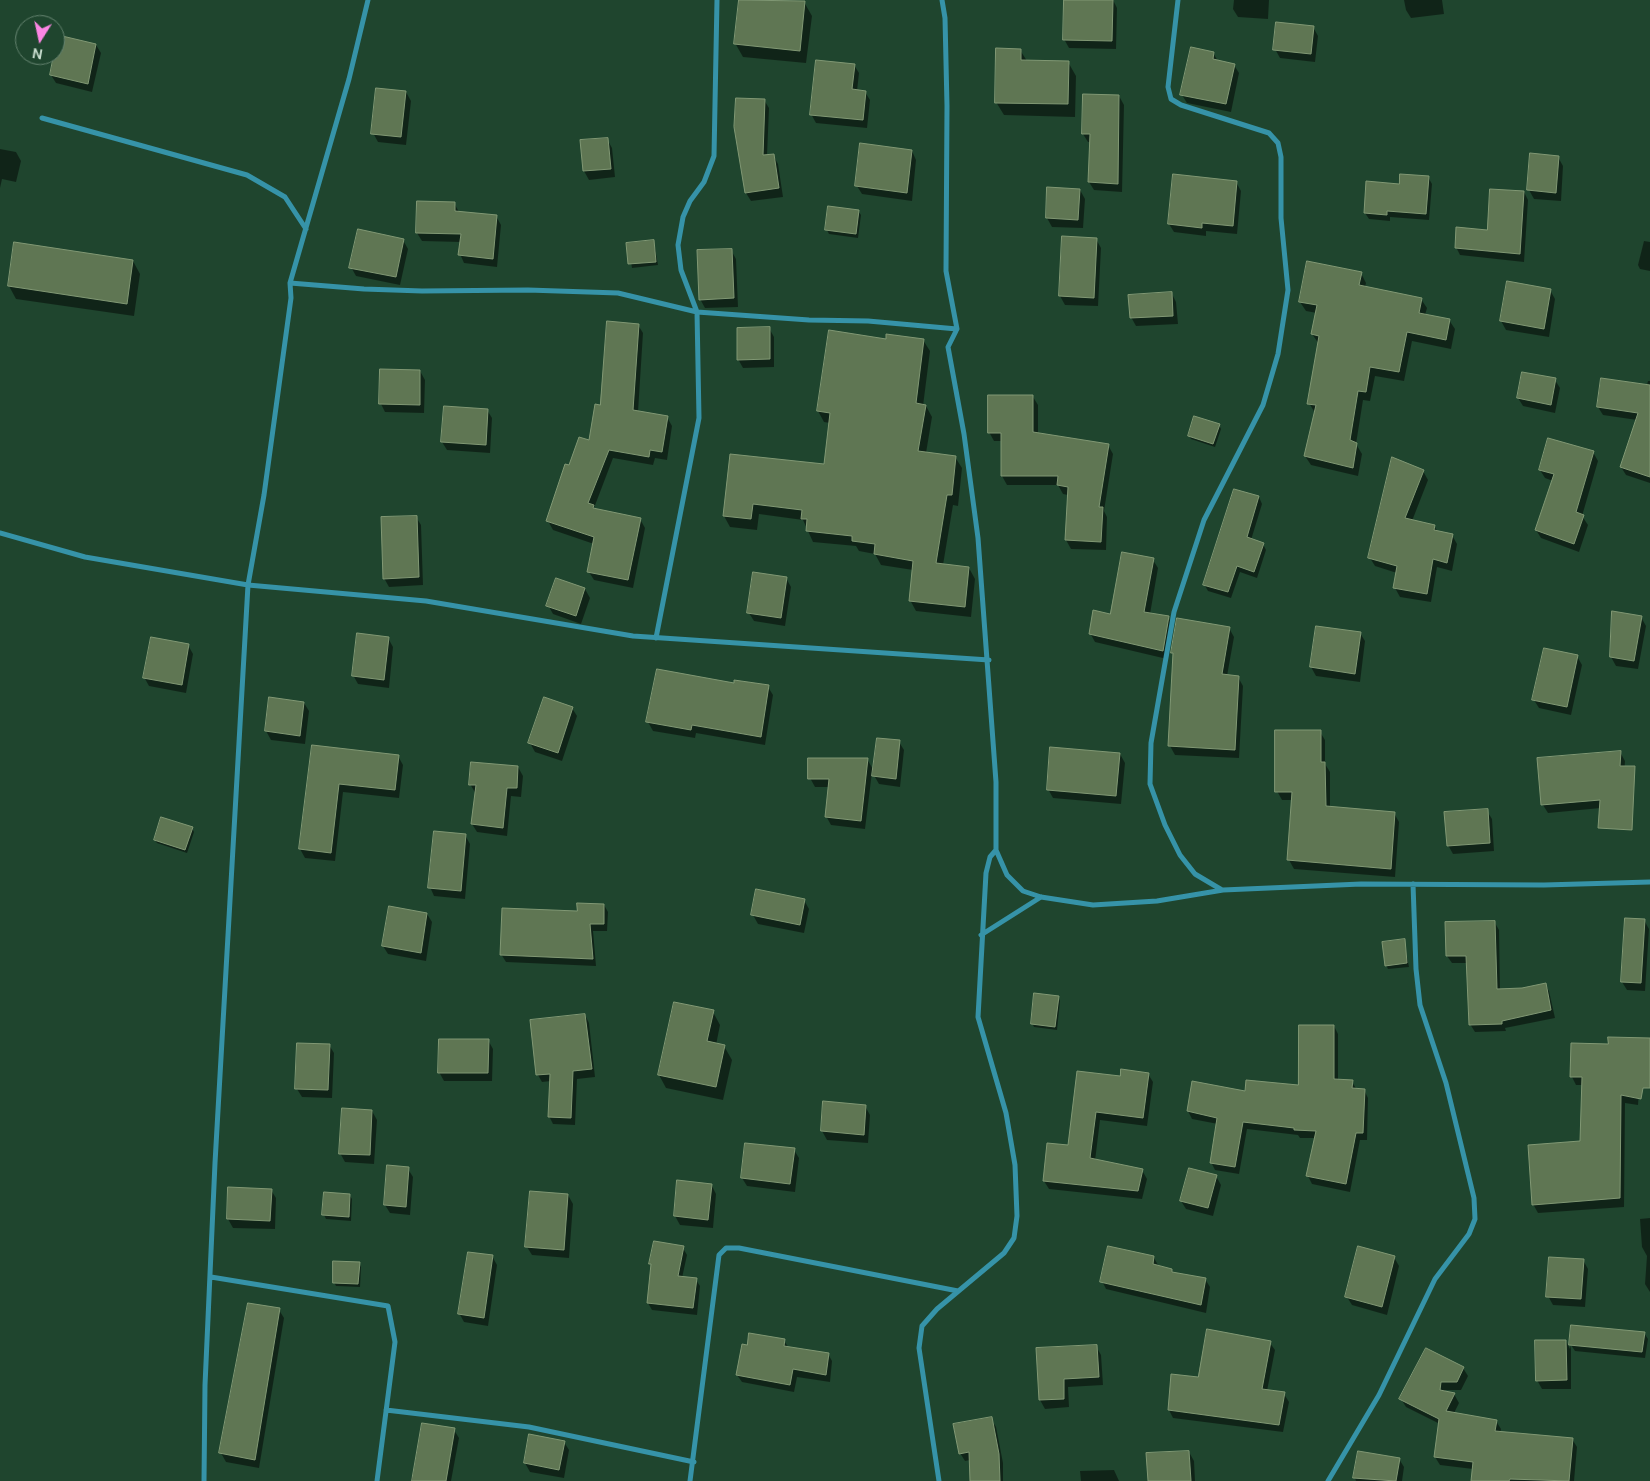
<!DOCTYPE html>
<style>
body{margin:0}
#map{position:relative;width:1650px;height:1481px;overflow:hidden;background:#1f452e;font-family:"DM Sans",sans-serif}
canvas{display:block}
.north{position:absolute;left:15px;top:15px;width:50px;height:50px;box-sizing:border-box;background:#1f452e;border:1px solid #63826e;border-radius:50%;rotate:190deg;font-size:14px;font-weight:700;line-height:20px;text-align:center;color:#c8ddce}
.north::after{content:'';display:block;margin:auto;width:18px;height:22px;background:#fc86e4;clip-path:polygon(50% 0,100% 100%,50% 72%,0 100%)}
</style>
<div id="map">
<canvas width="1650" height="1481"></canvas>
<div class="north">N</div>
</div>
<script>
const ctx = document.querySelector('canvas').getContext('2d');
ctx.lineJoin = 'round';
function fillPath(path, color) {
  ctx.fillStyle = color;
  ctx.fill(path, 'evenodd');
}
function stroke(path, color, width, dash) {
  ctx.strokeStyle = color;
  ctx.lineWidth = width;
  ctx.lineCap = dash ? 'butt' : 'round';
  ctx.setLineDash(dash || []);
  ctx.stroke(path);
}
fillPath(new Path2D(`
 M740,0L804,2L812,16L806,63L743,57L735,43Z
 M1065,0H1113L1117,8L1116,49L1069,48L1064,39Z
 M1234,0H1269L1268,19L1238,17L1233,9Z
 M1404,0H1442L1444,14L1411,18L1406,10Z
 M1313,27L1318,36L1315,62L1280,58L1275,49Z
 M96,45L101,53L92,92L56,83L51,75Z
 M1020,50L1027,61L1068,62L1076,76L1075,117L1004,115L996,102Z
 M1213,53L1218,61L1234,65L1239,73L1231,112L1187,103L1182,95Z
 M854,65L859,73L857,91L865,92L870,100L867,128L816,123L811,114Z
 M406,92L411,101L406,145L378,142L373,133Z
 M1119,96L1124,105L1122,192L1094,190L1089,182L1091,142H1088L1083,134Z
 M764,100L769,108L767,156L773,155L778,164L783,197L751,201L746,193Z
 M607,139L612,148L615,177L589,180L584,171L581,141Z
 M0,149L16,152L21,161L16,182L2,179L0,188Z
 M912,151L916,160L912,201L862,194L857,186Z
 M1558,157L1563,166L1561,201L1534,199L1529,190Z
 M1428,177L1432,184L1429,220L1390,217V221L1369,219L1365,213Z
 M1236,182L1241,191L1237,234L1206,231V236L1174,232L1169,224Z
 M1049,188L1080,190L1085,199L1083,228L1052,227L1047,218Z
 M1524,192L1528,200L1524,262L1460,255L1456,247L1488,231Z
 M454,203L459,212L496,216L501,225L497,267L464,263L460,254L461,242L422,241L417,233Z
 M858,211L861,215L858,238L829,234L827,230Z
 M1096,239L1101,248L1098,306L1065,305L1060,296Z
 M403,240L408,249L400,285L356,276L351,267Z
 M1644,241L1650,242V271L1640,269L1638,265Z
 M654,242L658,265L632,268L628,244Z
 M15,244L133,261L140,274L134,316L16,299L9,286Z
 M731,250L736,259L738,307L705,308L700,299Z
 M1361,273L1366,283L1365,287L1421,299L1427,308L1425,315L1449,320L1455,329L1451,349L1412,341L1404,381L1375,376L1370,401L1363,400L1356,444L1362,454L1358,476L1311,465L1305,456L1315,413L1309,403L1319,344L1312,334L1317,313L1306,311L1300,302Z
 M1550,290L1555,299L1549,337L1506,330L1501,321Z
 M1172,294L1176,302L1178,324L1136,326L1131,317Z
 M638,325L643,333L638,412L667,417L672,426L667,460L655,458L653,465L613,458L594,508L640,519L645,528L633,588L594,580L589,572L594,544L553,530L548,521L570,467L590,442L602,406Z
 M769,328L774,337V367L743,368L738,359Z
 M923,340L930,351L923,406H926L932,417L926,453L955,457L962,468L958,506L953,505L943,565L969,568L975,579L971,617L916,611L910,600L913,570L881,565L875,554L859,551L856,546L813,542L803,520L759,514L757,530L730,527L724,516L825,466L830,423L824,422L818,411L887,341Z
 M420,371L425,380L424,413L385,412L381,404Z
 M1555,380L1560,388L1555,413L1523,406L1518,398Z
 M1648,381H1650V483L1626,475L1621,467L1637,420L1603,415L1598,407L1647,385Z
 M1033,397L1038,405V434L1108,445L1113,454L1104,511L1107,517L1106,550L1071,549L1066,540L1068,495L1063,494L1058,485H1007L1002,476V441H994L989,432Z
 M487,410L492,418L490,453L447,450L442,442Z
 M1219,425L1221,429L1215,447L1191,439L1189,435Z
 M1593,452L1598,461L1582,516L1588,525L1579,552L1541,538L1536,530L1553,481L1545,478L1540,470Z
 M1423,471L1428,480L1412,521L1434,526L1438,532L1452,535L1457,544L1452,571L1437,567L1431,602L1400,597L1395,588L1397,573L1375,566L1370,558Z
 M1234,491L1259,497L1262,504L1251,540L1263,544L1266,550L1257,578L1240,572L1231,598L1208,591L1204,584Z
 M416,517L421,525L423,585L389,587L384,578Z
 M1153,560L1158,568L1150,614L1168,617L1173,626L1167,659L1095,642L1090,633L1111,615Z
 M786,578L791,587L785,626L754,621L749,613Z
 M585,589L590,598L581,624L553,614L548,605Z
 M1641,617L1646,626L1638,669L1616,666L1611,657Z
 M1229,628L1234,637L1227,676L1238,677L1243,686L1239,758L1175,755L1170,746Z
 M1360,633L1365,641L1360,682L1316,676L1311,667Z
 M388,638L393,647L389,688L358,684L353,675Z
 M188,645L193,654L186,693L149,686L144,677Z
 M1577,656L1582,665L1571,715L1539,708L1534,700Z
 M735,685L768,687L773,695L765,745L696,733L695,738L653,731L648,722Z
 M270,698L304,703L309,711L305,744L271,740L266,731Z
 M572,708L577,716L562,761L535,752L530,743Z
 M1320,732L1325,740V764L1330,772V808L1394,813L1399,822L1395,877L1294,869L1289,860L1293,800H1282L1277,791Z
 M899,742L904,750L900,787L879,784L872,772L865,829L831,825L826,816L830,787H815L810,778L867,759L874,771Z
 M313,747L398,756L403,765L399,798L343,792L335,861L305,858L300,849Z
 M1620,752L1625,761L1622,806L1548,813L1543,805Z
 M1120,754L1125,763L1121,804L1053,798L1048,789Z
 M518,767L523,776L521,797L511,796L507,836L477,832L472,824L476,794L470,784Z
 M1487,811L1492,819L1494,851L1453,854L1448,845Z
 M192,828L194,832L187,853L157,843L155,840Z
 M465,835L470,844L465,899L434,896L430,887Z
 M804,900L809,909L804,933L758,924L753,915Z
 M604,905L608,912L607,931H593L596,966L506,962L501,954L578,913Z
 M427,914L432,922L426,961L388,954L383,946Z
 M1644,920L1649,929L1645,991L1627,990L1622,982Z
 M1495,923L1499,930L1500,990L1522,989L1545,984L1549,991L1555,1018L1505,1028L1506,1031L1475,1032L1470,1024L1468,963H1452L1447,956Z
 M1404,941L1409,967L1388,969L1386,965Z
 M1058,997L1060,1001L1057,1030L1034,1027L1032,1023Z
 M713,1012L720,1025L716,1045L724,1046L732,1060L723,1100L666,1088L659,1075Z
 M585,1015L589,1023L595,1077L577,1079L575,1125L553,1124L549,1116L551,1081L542,1082L538,1075Z
 M1334,1026L1338,1034V1081L1352,1082L1357,1090H1364L1368,1098L1367,1140H1360L1350,1192L1312,1184L1308,1176L1316,1138H1300L1298,1135L1247,1129L1239,1174L1215,1170L1211,1162L1218,1124L1192,1119L1188,1111L1246,1092L1299,1087Z
 M488,1040L493,1049L492,1081H444L439,1072Z
 M329,1045L334,1053L332,1098L302,1097L297,1089Z
 M1642,1047L1638,1105L1625,1103L1624,1207L1538,1213L1533,1204L1581,1142L1583,1085H1576L1572,1077Z
 M1148,1074L1153,1082L1147,1126L1100,1120L1095,1161L1142,1170L1147,1179L1142,1199L1049,1189L1044,1181L1121,1078Z
 M824,1103L865,1106L870,1115L868,1143L827,1140L822,1131Z
 M372,1111L377,1120L374,1164L345,1162L340,1153Z
 M794,1150L799,1158L795,1192L747,1186L742,1178Z
 M408,1169L413,1177L410,1215L390,1213L385,1205Z
 M1216,1176L1221,1185L1213,1216L1186,1209L1181,1201Z
 M712,1186L716,1194L713,1228L680,1225L675,1216Z
 M229,1188L271,1190L276,1198L275,1229L233,1228L228,1219Z
 M568,1195L573,1204L569,1258L532,1255L527,1247Z
 M350,1196L352,1199L351,1221L326,1219L324,1215Z
 M1650,1218V1292L1645,1284L1647,1256L1642,1247L1640,1219Z
 M683,1248L687,1255L682,1278L696,1280L700,1286L697,1315L652,1310L648,1303L652,1267L651,1264Z
 M492,1256L497,1265L488,1326L464,1322L459,1313Z
 M1394,1257L1399,1266L1387,1315L1352,1305L1347,1297Z
 M1154,1258L1158,1265L1172,1270L1174,1274L1205,1279L1210,1287L1206,1313L1106,1289L1102,1281Z
 M1583,1260L1588,1269L1585,1307L1553,1305L1548,1296Z
 M359,1263L361,1267L360,1287L336,1286L334,1282Z
 M279,1310L284,1318L259,1468L226,1462L221,1453Z
 M1644,1333L1648,1339L1645,1358L1575,1351L1571,1345Z
 M784,1341L789,1348L828,1354L832,1361L830,1382L797,1377L794,1392L742,1382L737,1375Z
 M1566,1341L1570,1349L1571,1345V1389H1542L1537,1380Z
 M1270,1343L1275,1350L1267,1391L1284,1394L1289,1402L1283,1432L1173,1418L1169,1410L1199,1379Z
 M1096,1346L1101,1355L1103,1385L1068,1387L1069,1407L1045,1409L1040,1400L1037,1350Z
 M1463,1368L1468,1376L1461,1390H1445V1392L1454,1394L1459,1403L1454,1413L1496,1421L1501,1429L1500,1433L1572,1439L1577,1447L1574,1481H1472L1473,1469L1440,1465L1435,1457L1440,1424L1406,1407L1401,1399Z
 M991,1419L996,1427L1003,1463V1481H971L970,1460L965,1461L960,1453Z
 M454,1430L459,1438L451,1481H411L412,1476H414Z
 M530,1436L564,1442L569,1450L564,1478L530,1472L525,1463Z
 M1189,1452L1194,1461L1195,1481H1149Z
 M1399,1459L1404,1467L1402,1481H1356L1355,1478Z
 M1114,1470L1119,1481H1081L1080,1471Z`), '#0007');
const building = new Path2D(`
 M739,0L805,1L800,51L734,44Z
 M1064,0H1113L1112,41L1063,40Z
 M1276,22L1314,26L1311,54L1273,50Z
 M58,35L96,44L88,84L50,75Z
 M1191,47L1214,52L1213,59L1235,64L1226,104L1180,95Z
 M996,48L1021,49V60L1069,61L1068,104L995,103Z
 M816,60L855,64L852,89L866,91L863,120L810,115Z
 M376,88L406,91L401,137L371,134Z
 M1083,94L1119,95L1118,184L1088,182L1090,134H1082Z
 M736,98L765,99L763,155L774,154L779,188L745,193L734,127Z
 M608,138L611,169L583,171L580,140Z
 M860,143L912,150L907,193L855,186Z
 M1530,153L1559,156L1556,193L1527,190Z
 M1173,174L1237,181L1233,226L1202,223V228L1168,224Z
 M1400,174L1429,176L1426,214L1387,211V215L1364,213L1366,181L1399,184Z
 M1047,187L1080,189L1078,220L1046,218Z
 M1490,189L1524,191L1520,254L1455,248L1456,227L1487,230Z
 M417,201L455,202V211L497,215L493,259L458,255L461,234L416,233Z
 M828,206L859,210L856,234L825,230Z
 M358,229L404,239L396,277L349,268Z
 M1062,236L1097,238L1094,298L1059,296Z
 M654,240L656,262L628,264L626,243Z
 M14,242L133,260L127,304L8,286Z
 M732,249L734,298L699,300L697,250Z
 M1307,261L1362,272L1359,285L1422,298L1419,313L1450,319L1446,340L1407,332L1399,372L1370,367L1366,392L1358,391L1350,440L1357,443L1353,468L1304,456L1316,405L1307,404L1319,336L1311,334L1317,305L1299,302Z
 M1507,281L1551,289L1544,329L1500,321Z
 M1172,292L1173,316L1130,318L1128,295Z
 M607,321L639,324L633,410L668,416L662,452L650,450L649,457L609,450L588,503L594,505L593,508L641,518L628,580L587,572L594,537L546,521L565,464L569,465L579,437L589,440L595,404L600,405Z
 M770,327V359L737,360V328Z
 M829,330L886,339V334L924,339L916,403L926,405L918,451L956,456L952,495H947L936,563L969,567L965,607L909,601L913,561L874,554L875,544L852,541V536L806,531L807,519H801L802,510L753,504L751,519L723,516L730,454L824,464L830,413L817,411Z
 M380,369L420,370V405L379,404Z
 M1522,372L1556,378L1551,405L1517,398Z
 M1601,378L1650,385V477L1620,467L1638,413L1597,407Z
 M988,395H1033V432L1109,444L1099,507H1103L1101,542L1065,540L1068,487L1057,485L1058,476H1001V433H988Z
 M444,406L488,409L486,445L441,442Z
 M1194,416L1220,424L1213,444L1188,436Z
 M1548,438L1594,451L1576,512L1584,515L1574,544L1535,530L1554,474L1539,470Z
 M1392,457L1424,470L1405,518L1435,525L1434,530L1453,534L1447,563L1433,559L1427,594L1393,588L1397,566L1368,558Z
 M1234,489L1259,496L1247,537L1264,543L1254,572L1237,566L1228,592L1203,585Z
 M417,516L419,577L383,579L381,517Z
 M1122,552L1154,558L1144,612L1169,616L1163,651L1089,634L1093,610L1110,614Z
 M753,572L787,577L781,618L747,613Z
 M556,578L585,588L576,616L546,606Z
 M1612,611L1642,616L1634,661L1610,657Z
 M1177,618L1230,627L1222,674L1239,676L1235,750L1168,746L1173,653H1171Z
 M1316,626L1361,632L1355,674L1310,667Z
 M357,633L389,637L384,680L352,676Z
 M151,637L189,644L182,685L143,678Z
 M1544,648L1578,655L1567,707L1532,700Z
 M657,669L734,683V680L769,685L761,737L692,725L691,730L646,722Z
 M269,697L304,702L300,736L265,731Z
 M544,697L573,707L558,753L528,743Z
 M1275,730H1321V762H1325L1326,806L1395,812L1391,869L1287,860L1292,792H1275Z
 M877,738L900,740L896,779L872,776Z
 M312,745L399,755L395,790L339,784L331,853L299,849Z
 M1050,747L1120,753L1116,796L1047,790Z
 M1621,751L1620,766H1635L1632,830L1598,828L1600,800L1541,805L1537,758Z
 M808,758H868L861,821L825,817L829,779H808Z
 M471,762L518,766L517,788H507L503,828L471,824L476,785H469Z
 M1488,809L1490,843L1447,846L1444,812Z
 M161,817L193,827L185,850L154,840Z
 M434,831L466,834L461,891L428,888Z
 M756,889L805,899L800,925L751,915Z
 M577,903L604,904V924H590L593,959L500,955L502,908L577,911Z
 M389,906L427,913L421,953L382,946Z
 M1625,918L1645,919L1641,983L1621,982Z
 M1495,921L1497,989L1522,988L1546,983L1551,1010L1502,1021V1024L1469,1025L1466,956H1446L1445,922Z
 M1405,939L1407,963L1385,966L1382,942Z
 M1034,993L1059,996L1055,1027L1031,1024Z
 M674,1002L714,1010L707,1041L725,1045L716,1087L658,1075Z
 M585,1014L592,1069L573,1071L571,1118L548,1117L550,1074L536,1075L530,1020Z
 M1299,1025H1334V1079L1353,1080L1352,1088L1365,1089L1363,1133H1356L1346,1184L1306,1176L1316,1131L1294,1130V1128L1243,1122L1235,1167L1210,1163L1217,1118L1187,1111L1192,1081L1245,1091L1246,1080L1298,1085Z
 M1608,1037L1650,1038V1088H1643L1641,1099L1621,1095L1620,1198L1532,1205L1528,1145L1580,1141L1582,1077H1570L1571,1043L1608,1044Z
 M439,1039H489L488,1073H438Z
 M297,1043L330,1044L328,1090L295,1089Z
 M1121,1069L1149,1073L1143,1118L1096,1112L1090,1158L1143,1169L1138,1191L1043,1181L1047,1143L1068,1145L1077,1071L1120,1076Z
 M823,1101L866,1105L864,1135L821,1131Z
 M342,1108L372,1110L370,1155L339,1154Z
 M745,1143L795,1148L790,1184L741,1178Z
 M387,1165L409,1167L406,1207L384,1205Z
 M1189,1168L1217,1175L1208,1208L1180,1201Z
 M677,1180L712,1184L708,1220L674,1216Z
 M228,1187L272,1189L270,1221L227,1219Z
 M530,1191L568,1194L564,1250L525,1247Z
 M324,1192L350,1194L349,1217L322,1215Z
 M654,1241L684,1246L678,1276L697,1278L693,1308L647,1303L651,1264H649Z
 M1108,1246L1154,1256L1153,1264L1172,1269V1272L1206,1278L1201,1305L1100,1282Z
 M1358,1246L1395,1256L1382,1307L1345,1297Z
 M468,1252L493,1255L484,1318L458,1314Z
 M1549,1257L1584,1259L1581,1299L1546,1297Z
 M333,1261L360,1262L358,1284L333,1283Z
 M248,1303L280,1308L255,1460L219,1453Z
 M1571,1325L1645,1332L1642,1352L1569,1345Z
 M1207,1329L1271,1341L1262,1389L1285,1392L1279,1425L1168,1410L1171,1374L1198,1377Z
 M749,1333L785,1339L784,1346L829,1353L826,1375L793,1369L790,1385L736,1375L742,1344L747,1345Z
 M1535,1340H1566L1567,1380L1536,1381Z
 M1097,1345L1099,1377L1064,1379V1399L1039,1400L1036,1348Z
 M1426,1348L1464,1367L1457,1382H1441L1440,1390L1455,1393L1446,1411L1497,1420L1495,1431L1573,1438L1569,1481L1510,1479L1509,1481H1471L1473,1462L1434,1457L1439,1419L1399,1399Z
 M992,1417L999,1454L1000,1481H970L969,1452L959,1454L953,1424Z
 M422,1423L455,1428L446,1481H412Z
 M529,1434L565,1441L559,1470L524,1463Z
 M1189,1451L1191,1481H1148L1146,1453Z
 M1358,1451L1400,1458L1396,1481L1353,1478Z`);
fillPath(building, '#5f7653');
stroke(building, '#819874', 1);
stroke(new Path2D(`
 M942,0L945,18L947,106L946,271L957,329L948,347L964,434L978,538L996,782V850L1007,875L1023,891L1041,897L1093,905L1157,901L1223,890L1361,884L1544,885L1650,882
 M1178,0L1168,87L1171,99L1181,105L1269,133L1278,143L1281,157V218L1288,290L1278,354L1263,405L1204,520L1174,612L1151,743L1150,784L1165,825L1180,855L1195,874L1222,890
 M42,118L247,175L285,197L306,229
 M290,283L364,289L422,291L528,290L618,293L697,312L809,320L868,321L957,329
 M0,533L85,557L248,585L426,601L633,636L989,660
 M656,638L699,418L697,312L681,270L678,245L683,217L690,201L704,182L714,156L717,0
 M981,935L1041,897
 M211,1277L388,1306L395,1342L377,1481
 M386,1410L529,1427L694,1462
 M204,1481L205,1385L215,1163L248,585L264,495L291,298L290,283L349,79L368,0
 M690,1481L719,1255L726,1248H739L958,1291
 M939,1481L919,1348L922,1326L937,1309L1004,1253L1014,1238L1017,1216L1015,1165L1006,1113L978,1017L986,873L990,857L996,850
 M1328,1481L1379,1395L1435,1279L1469,1234L1475,1219L1474,1198L1446,1083L1420,1005L1416,969L1413,884`), '#3693a8', 5);
</script>
